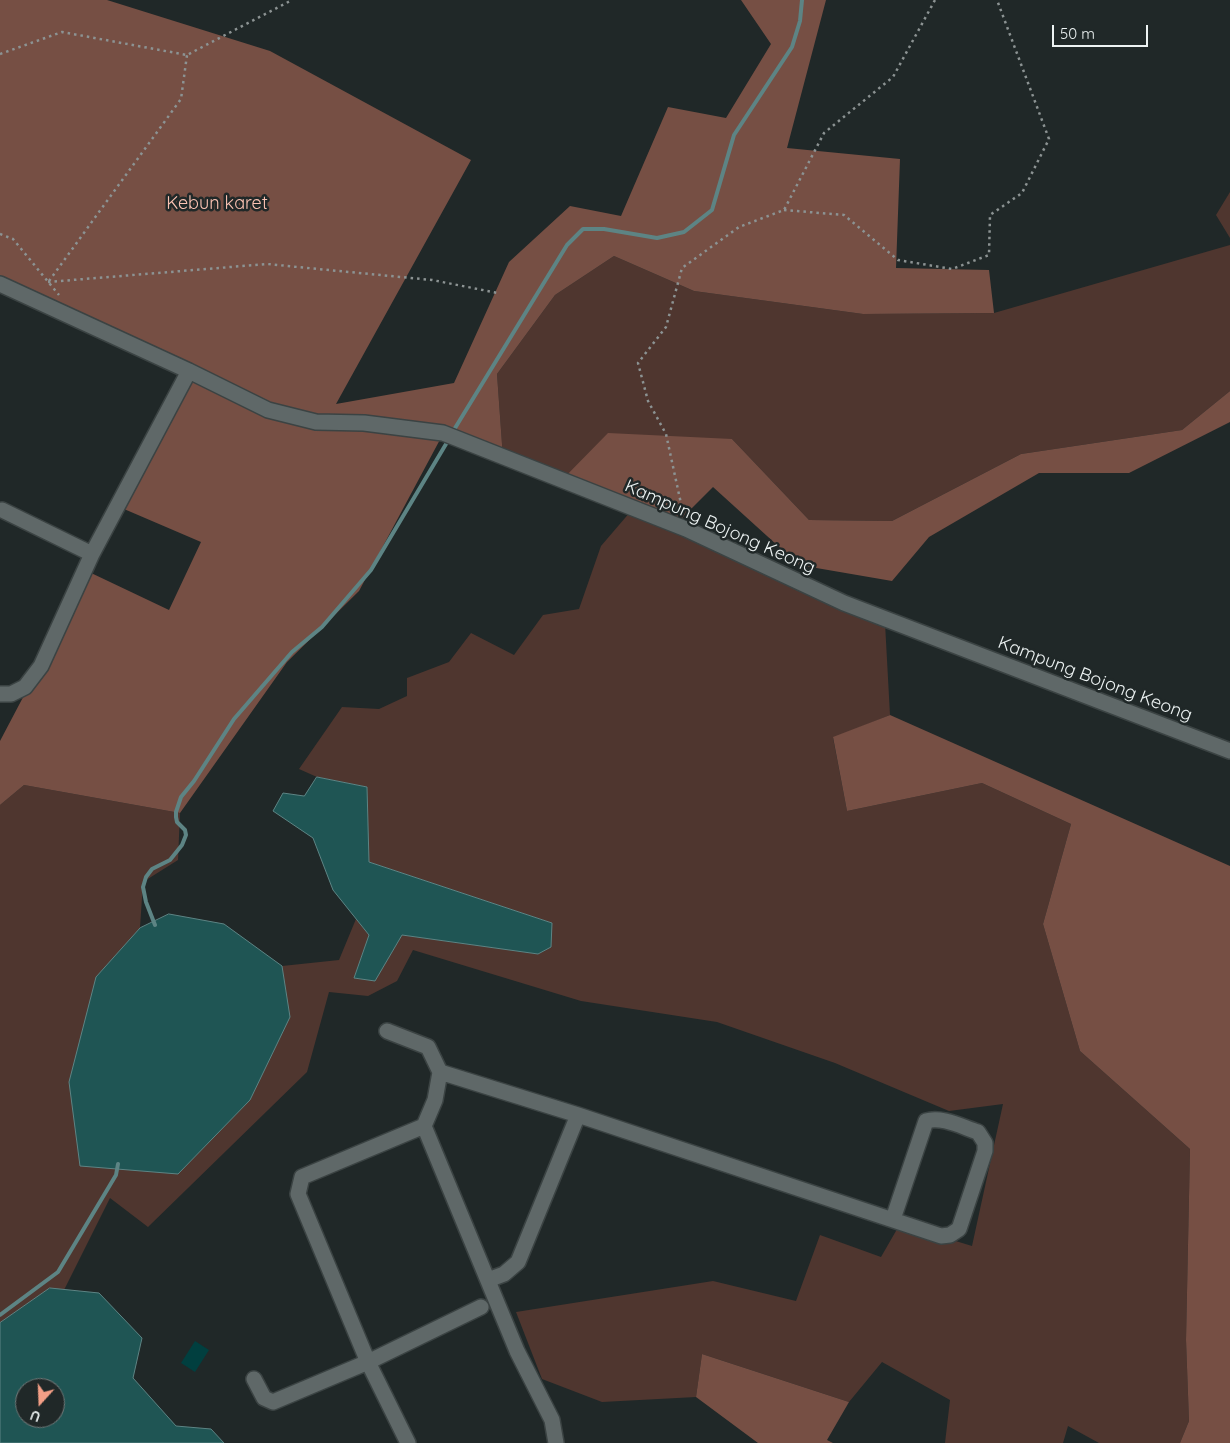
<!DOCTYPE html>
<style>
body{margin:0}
#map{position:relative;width:1230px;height:1443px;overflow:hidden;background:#202828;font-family:Quicksand,sans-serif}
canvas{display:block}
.north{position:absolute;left:15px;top:1378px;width:50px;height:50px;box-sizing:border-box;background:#202828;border:1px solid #727979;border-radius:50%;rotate:200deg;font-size:14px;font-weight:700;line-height:20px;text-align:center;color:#edf3f3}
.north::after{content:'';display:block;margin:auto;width:18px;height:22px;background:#f39f86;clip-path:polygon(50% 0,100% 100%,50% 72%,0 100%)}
.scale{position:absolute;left:1052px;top:25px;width:96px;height:22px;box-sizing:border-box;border:2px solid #edf3f3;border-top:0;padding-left:6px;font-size:15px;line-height:18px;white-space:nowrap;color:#edf3f3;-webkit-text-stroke:4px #202828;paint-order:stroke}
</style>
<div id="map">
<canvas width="1230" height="1443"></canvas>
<div class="north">U</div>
<div class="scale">50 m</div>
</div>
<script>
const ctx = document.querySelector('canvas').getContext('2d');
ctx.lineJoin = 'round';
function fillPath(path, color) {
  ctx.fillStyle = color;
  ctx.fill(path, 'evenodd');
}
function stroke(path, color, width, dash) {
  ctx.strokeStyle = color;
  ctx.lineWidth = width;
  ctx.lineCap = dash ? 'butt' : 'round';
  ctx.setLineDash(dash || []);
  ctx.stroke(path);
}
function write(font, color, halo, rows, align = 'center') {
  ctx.font = font + ' Quicksand,sans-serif';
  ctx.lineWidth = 5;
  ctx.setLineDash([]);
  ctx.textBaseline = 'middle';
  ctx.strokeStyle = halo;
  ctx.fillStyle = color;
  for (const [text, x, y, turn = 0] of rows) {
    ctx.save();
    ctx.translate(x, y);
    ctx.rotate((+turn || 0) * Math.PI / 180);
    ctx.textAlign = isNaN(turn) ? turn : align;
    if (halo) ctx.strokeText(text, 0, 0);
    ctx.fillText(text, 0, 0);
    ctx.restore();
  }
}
fillPath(new Path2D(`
 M1230,192V238L1216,215Z
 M1230,245V391L1182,430L1021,454L892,521L809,520L732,439L560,482L503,458L497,374L555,295L614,256L694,291L863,314L994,313Z
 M631,511L885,623L890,715L833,738L847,811L982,783L1071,824L1043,924L1080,1051L1190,1149L1186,1340L1189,1421L1180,1443H1099L1068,1426L1063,1443H945L950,1400L882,1362L849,1402L702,1354L696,1397L602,1402L542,1379L516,1312L713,1281L796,1301L820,1235L881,1257L900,1224L972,1246L1003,1104L949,1111L835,1063L717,1022L581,1001L413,950L397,981L368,996L329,992L307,1072L148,1227L110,1198L64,1290L50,1288L0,1323V805L24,785L180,813L178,860L143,882L140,928L96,977L178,1174L250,1100L289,1017L282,966L339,960L356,919L369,935L354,978L375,980L402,935L538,954L552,923L369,862L367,787L317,777L299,769L342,707L379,709L407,696V678L449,662L471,633L514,655L543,615L579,609L601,546Z`), '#4f362f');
fillPath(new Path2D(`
 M0,0H107L270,51L471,160L336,404L454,383L509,262L570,206L621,216L668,107L726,118L771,44L741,0H826L787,148L900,159L896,268L989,270L994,313L863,314L694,291L614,256L555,295L497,374L503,458L443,434L359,591L287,662L180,813L24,785L0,805V741L89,572L169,610L201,542L117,506L193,368L0,277Z
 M1230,391V422L1129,473H1039L929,537L892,581L799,565L713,487L672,528L560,482L608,433L732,439L809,520L892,521L1021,454L1182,430Z
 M890,715L1230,866V1443H1180L1189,1421L1186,1340L1190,1149L1080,1051L1043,924L1071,824L982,783L847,811L833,737Z
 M702,1354L849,1402L827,1440L833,1443H758L696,1397Z`), '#764f44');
const water = new Path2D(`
 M317,777L367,787L369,862L552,923L551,947L538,954L402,935L375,981L354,978L369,935L333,890L313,838L273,811L283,793L304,796Z
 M169,914L224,924L282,966L290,1017L250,1100L178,1174L80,1166L69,1082L96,977L140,928Z
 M50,1288L99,1293L142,1338L133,1378L176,1426L211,1429L224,1443H0V1323ZM25,1388H55V1418H25Z`);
fillPath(water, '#1f5554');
stroke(water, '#5d8484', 1);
stroke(new Path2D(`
 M452,433L567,245L583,229H604L657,238L684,232L712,210L734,135L792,47L800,21L802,0
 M155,925L146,902L143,887L146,877L152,869L170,860L182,845L186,835L185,830L177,822L176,817V812L181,797L194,781L234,719L292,652L322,627L371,570L449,439
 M0,1315L58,1272L116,1175L118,1164`), '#5d8484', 4);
fillPath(new Path2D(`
 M195,1341L209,1350L195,1372L181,1363Z`), '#013f3f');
const minor = new Path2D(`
 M0,284L189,371L268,410L316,422L364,423L443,433L686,529L844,603L1230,751
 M2,510L92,554
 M0,694H11L25,687L41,666L92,554L189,371
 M387,1031L428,1047L440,1072
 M424,1126L517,1351L552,1420L556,1443
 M488,1280L504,1274L518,1262L578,1115
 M254,1379L264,1398L273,1402L368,1362L481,1307
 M408,1443L368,1362L298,1194L302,1177L424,1126L435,1100L440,1072L578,1115L941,1236L950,1235L959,1229L985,1151V1143L978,1132C962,1127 942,1116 926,1121L893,1219`);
stroke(minor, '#3b4343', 18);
stroke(new Path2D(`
 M0,54L62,32L187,55L292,0
 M784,210L844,215L898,260L952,269L989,255L990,215L1022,193L1049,139L997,0
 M0,234L13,239L59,295
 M49,281L181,99L187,55
 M48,282L267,264L432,280L498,293
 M683,513L666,434L648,401L638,363L666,327L682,268L739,227L784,210L824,133L893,77L935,0`), '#8c9393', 2.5, [2.5, 4]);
stroke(minor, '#5f6868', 15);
write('18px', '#fcc3b3', '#202828', [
 ["Kebun karet",217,204]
]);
write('18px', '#edf3f3', '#202828', [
 ["Kampung Bojong Keong",720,527,24],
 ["Kampung Bojong Keong",1095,679,21]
]);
</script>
